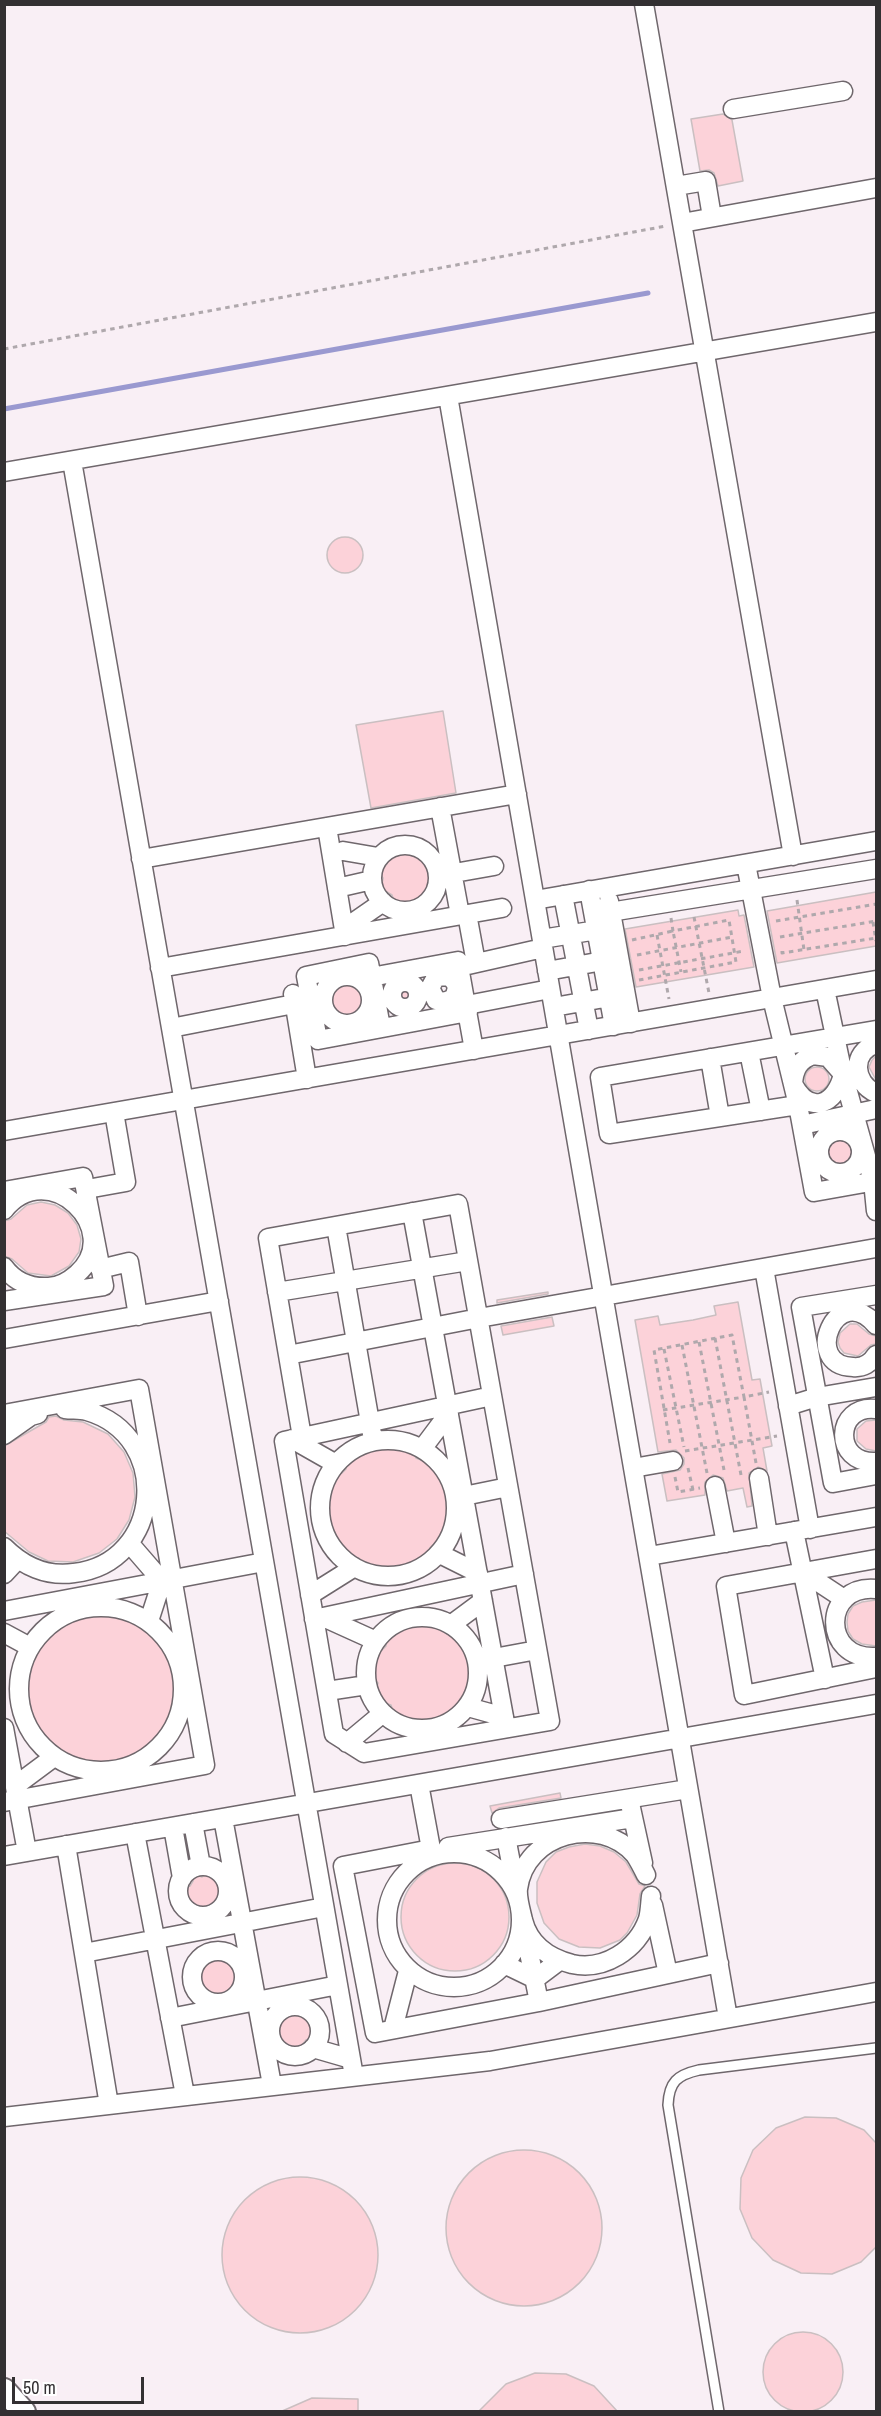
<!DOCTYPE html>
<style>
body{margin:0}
#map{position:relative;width:881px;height:2416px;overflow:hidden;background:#f9eff5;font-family:"Archivo Narrow",sans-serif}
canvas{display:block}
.frame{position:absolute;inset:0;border:6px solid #333032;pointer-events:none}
.scale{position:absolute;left:12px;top:2377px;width:132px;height:27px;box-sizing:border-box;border:3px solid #333032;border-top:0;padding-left:8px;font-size:18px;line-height:21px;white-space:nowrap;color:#333032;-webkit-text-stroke:4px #fff;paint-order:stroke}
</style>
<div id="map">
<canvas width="881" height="2416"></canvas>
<div class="frame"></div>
<div class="scale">50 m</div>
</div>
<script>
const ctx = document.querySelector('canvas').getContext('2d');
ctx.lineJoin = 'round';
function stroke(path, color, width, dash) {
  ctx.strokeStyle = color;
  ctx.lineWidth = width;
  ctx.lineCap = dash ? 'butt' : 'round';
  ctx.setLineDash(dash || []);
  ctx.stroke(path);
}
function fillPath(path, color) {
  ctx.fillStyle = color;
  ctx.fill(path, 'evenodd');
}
stroke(new Path2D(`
 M4,409L648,293`), '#9a99d0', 5);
const building = new Path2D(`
 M723,114L732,120L743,181L718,186L714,173L709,170L700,171L691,119Z
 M327 555a18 18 0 1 1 36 0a18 18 0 1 1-36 0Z
 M443,711L456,793L371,808L356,725Z
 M401,847L421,852L429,859L434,869L433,890L419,906L408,909L393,907L394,901L392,895L387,892L377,893L376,890L382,884L383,878L375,868H381L387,864L388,852Z
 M876,892V946L777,963L767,911Z
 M738,910L739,916L744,915L754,967L636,987L625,929Z
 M352,978L361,983L366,1010L357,1020L342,1022L330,1015L324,1002L325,995L332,983Z
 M404,984L411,986L419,993L413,1002L407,1006L400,1004L395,996L396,990Z
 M876,1056V1080L869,1067L872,1060Z
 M805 1079a12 12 0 1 1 24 0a12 12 0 1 1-24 0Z
 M838,1133L848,1135L856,1162L849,1169L842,1171L830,1168L822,1160L821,1154L824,1142L832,1134Z
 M41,1202L55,1205L68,1213L77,1225L81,1239L79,1252L69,1266L51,1276L28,1273L12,1259L4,1256V1221L11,1219L27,1205Z
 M548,1292V1294L497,1303V1300Z
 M738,1302L752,1380L760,1379L772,1446L763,1448L767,1471L758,1467L749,1473L752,1506L747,1507L743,1488L727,1491L723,1478L713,1475L705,1482V1495L667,1501L662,1474L680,1470L684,1464V1458L676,1450L658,1452L635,1320L658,1316L660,1325L693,1320L716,1315L714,1306Z
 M552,1317L554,1326L503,1335L501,1326Z
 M850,1324H857L869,1334L876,1336V1344L871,1345L858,1356L844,1353L840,1348L838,1342L840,1333Z
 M56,1416L64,1420L83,1422L108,1434L124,1452L133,1473L135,1497L129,1520L117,1539L99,1553L73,1562L48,1561L29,1552L4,1531V1446L46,1422L49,1417Z
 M876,1420V1451L866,1449L857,1441V1429L866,1421Z
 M382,1444L402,1445L411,1449L416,1458L421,1460L428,1459L439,1469L450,1489L452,1511L448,1533L441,1543L434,1544L430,1548L429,1557L418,1566L397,1572H374L364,1568L359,1558H348L340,1551L329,1534L324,1515L325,1494L333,1475L342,1473L346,1469V1459L362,1449Z
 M876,1600V1646L862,1644L853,1639L848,1631L847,1622L848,1614L853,1606L862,1602Z
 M28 1689a73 73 0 1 1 146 0a73 73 0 1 1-146 0Z
 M418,1620L434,1621L441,1624L447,1634H457L464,1640L472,1656L475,1674L471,1692L468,1696L460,1699L457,1710L447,1719L429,1724L411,1723L394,1715L391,1705L381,1702L375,1693L378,1683L371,1675L375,1652L382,1650L386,1646V1636L388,1633L402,1624Z
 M560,1793L561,1798L499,1808L492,1813L490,1806Z
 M585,1844L600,1846L614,1852L626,1862L639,1884L645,1886L640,1894L637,1915L627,1933L620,1940L600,1948L579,1947L559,1939L544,1923L537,1903V1882L546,1862L556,1852L569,1847Z
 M401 1917a54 54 0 1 1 108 0a54 54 0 1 1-108 0Z
 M211,1870L223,1881L224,1900L213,1912L198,1914L186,1906L182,1900L180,1889L190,1886L193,1881V1873L202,1877Z
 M196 1976a22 22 0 1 1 44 0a22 22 0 1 1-44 0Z
 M292,2009L307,2011L316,2022L318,2029L317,2037L306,2040L302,2045L303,2053L297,2054L283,2051L277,2045L273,2027L278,2016Z
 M805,2117L836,2118L864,2130L876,2143V2247L861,2262L832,2274L801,2273L773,2260L752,2238L740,2209L741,2178L753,2150L776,2128Z
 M446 2228a78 78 0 1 1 156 0a78 78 0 1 1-156 0Z
 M222 2255a78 78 0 1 1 156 0a78 78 0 1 1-156 0Z
 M763 2372a40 40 0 1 1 80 0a40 40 0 1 1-80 0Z
 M535,2373L566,2374L594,2386L618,2412H478L506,2384Z
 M312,2398L358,2399V2412H280Z`);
fillPath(building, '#fcd2d9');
stroke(building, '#cabfc1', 1.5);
const service = new Path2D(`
 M719,2412L668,2105C669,2082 677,2075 699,2070L876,2048`);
const minor = new Path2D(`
 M644,4L682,223
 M733,109L843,91
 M676,186L706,181L712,217
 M448,396L728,2018
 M72,461L354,2076
 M4,472L876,322
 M440,807L460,915
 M327,827L345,936
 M372 878a33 33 0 1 1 66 0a33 33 0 1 1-66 0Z
 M343,851L378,857
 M793,856L682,223L876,188
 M141,859L517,794
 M746,864L772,998L798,1105
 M443,875L494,866
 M337,888L372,880
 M589,890L614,1026
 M563,895L589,1030
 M535,900L876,841
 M609,901L631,1023
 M610,912L876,869
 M467,914L476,963
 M344,929L383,902
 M542,939L609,928
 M160,968L502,908
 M547,971L614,959
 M451,974L459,967L543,948
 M323 1000a24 24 0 1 1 48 0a24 24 0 1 1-48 0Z
 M371,977L458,961L474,1050
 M392 995a13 13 0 1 1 26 0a13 13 0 1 1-26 0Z
 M825,989L843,1074L873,1181L876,1211
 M293,994L307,1079
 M452,999C459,990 458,982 448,976L436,977L430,988L436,1000L444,1002L452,999L467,1005L550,989
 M554,1007L621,995
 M381,1027L369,963L306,976L318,1040L468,1012
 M171,1028L294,1004
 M876,1030L600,1077L609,1134L798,1105L814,1192L876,1181
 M876,1044C851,1052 853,1083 876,1093
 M749,1052L761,1111
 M813,1055L828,1057L843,1074C836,1105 810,1116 793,1084C794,1069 799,1060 813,1055Z
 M710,1058L720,1117
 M802,1125L876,1109
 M4,1131L876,980
 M819 1152a21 21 0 1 1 42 0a21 21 0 1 1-42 0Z
 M87,1189L126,1182L114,1112
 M4,1191L83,1177L104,1286L4,1301
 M4,1210C49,1154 126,1231 77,1274C69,1281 59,1287 48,1287C30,1288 15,1282 4,1267
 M412,1212L506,1728
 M336,1226L372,1434
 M764,1268L810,1529
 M100,1269L129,1262L138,1316
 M277,1292L468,1261
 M876,1295L801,1307L833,1483L876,1475
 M876,1325C836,1279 801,1366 853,1367C863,1368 871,1363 876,1355
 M4,1339L219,1301
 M288,1355L479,1318L876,1248
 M788,1406L817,1397L876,1387
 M876,1409C835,1404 832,1464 876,1462
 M4,1414L139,1389L205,1765L4,1802
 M4,1435L31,1416L38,1414
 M302,1437L268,1238L458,1204L550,1721L364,1753L334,1734L284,1441L492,1396
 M292,1439L336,1464
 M320 1508a68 68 0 1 1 136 0a68 68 0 1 1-136 0Z
 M422,1449L449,1413
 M633,1468L673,1461
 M759,1478L768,1536
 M715,1486L726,1543
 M464,1496L508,1487
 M794,1531L825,1679
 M130,1544L162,1581L149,1621
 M4,1547C23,1566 47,1577 74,1573C163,1563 173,1436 87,1411C80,1409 72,1410 65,1409
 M440,1554L478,1573
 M649,1556L876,1517
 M876,1559L726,1586L744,1695L876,1668
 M803,1572L844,1599
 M4,1574L18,1559
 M876,1589C822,1584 821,1660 876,1657
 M310,1595L353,1568
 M19 1689a82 82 0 1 1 164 0a82 82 0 1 1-164 0Z
 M4,1611L264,1562
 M366 1673a56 56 0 1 1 112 0a56 56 0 1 1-112 0Z
 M323,1617L376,1641
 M314,1619L524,1574
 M452,1624L483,1601
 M4,1633L30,1647
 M483,1660L537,1650
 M327,1691L367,1685
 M468,1707L504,1717
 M4,1728L27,1852
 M347,1743L383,1713
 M419,1784L431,1849L343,1866L375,2033L539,2002L719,1963
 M15,1786L54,1757
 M631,1808L643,1863
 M223,1818L272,2085
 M501,1819L688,1789
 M193,1823L201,1866
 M173,1827L182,1878
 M135,1833L185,2095
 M506,1837L516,1889
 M66,1845L109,2105
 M448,1847L633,1818
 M387 1920a67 67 0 1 1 134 0a67 67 0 1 1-134 0Z
 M4,1856L876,1704
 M178 1891a25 25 0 1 1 50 0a25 25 0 1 1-50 0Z
 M646,1875C643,1869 639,1861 635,1855C600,1814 525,1833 518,1889C517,1898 521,1911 523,1920C529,1944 549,1958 572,1964C604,1971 637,1950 648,1919C650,1912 650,1904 651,1896
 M653,1905L668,1974
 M525,1933L539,2002
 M192 1977a26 26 0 1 1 52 0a26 26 0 1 1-52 0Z
 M84,1953L324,1907
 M504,1964L535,1979L559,1961
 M270 2031a25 25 0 1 1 50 0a25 25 0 1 1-50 0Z
 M170,2018L338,1985
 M393,2029L408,1971
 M313,2048L351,2059
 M4,2117L490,2061L876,1992`);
const tertiary = new Path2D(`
 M4,2390L24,2412`);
stroke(service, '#6f676c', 12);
stroke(minor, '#6f676c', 21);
stroke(tertiary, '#6f676c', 26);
stroke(new Path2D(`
 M4,349L666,226
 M399,840L400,845
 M797,900L804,950
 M694,917L709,993
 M776,921L876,904
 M873,922L876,941
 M657,935L669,999
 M780,937L876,921
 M632,940L673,931L681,972
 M782,951V953L876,938
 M637,955L732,937
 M639,970L744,951
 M639,980L736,962L729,920L673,931L671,918
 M715,1338L741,1475
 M699,1342L724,1470
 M682,1345L707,1473
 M664,1349L684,1447
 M663,1410L744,1397L732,1335L654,1350L670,1443
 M685,1451L777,1436
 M756,1463L744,1397L769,1392
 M688,1468L693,1490
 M675,1477L678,1492L700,1488`), '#afa8ac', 3, [4.5, 4.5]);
stroke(service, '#fff', 9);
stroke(minor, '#fff', 18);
stroke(tertiary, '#fff', 22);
</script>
